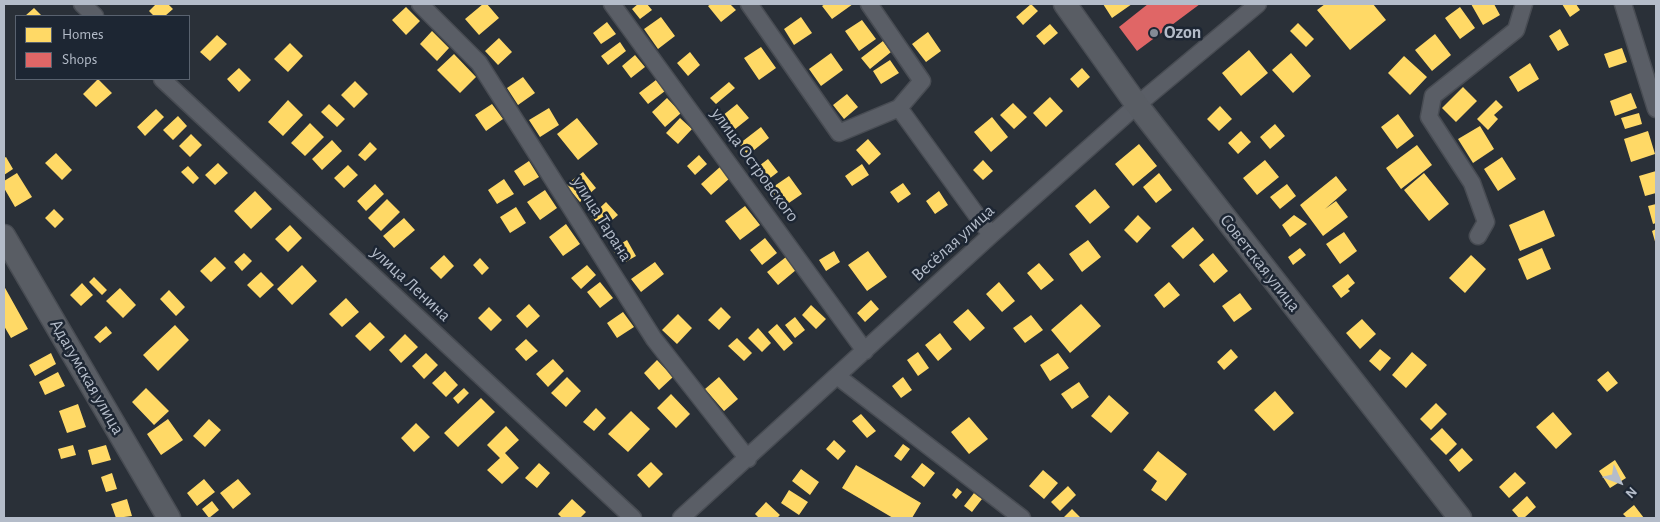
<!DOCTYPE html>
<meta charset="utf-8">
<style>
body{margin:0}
#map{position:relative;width:1660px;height:522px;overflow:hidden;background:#2a3038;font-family:"Alegreya Sans",sans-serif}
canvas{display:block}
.frame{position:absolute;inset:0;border:5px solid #b4bcc9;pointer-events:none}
.legend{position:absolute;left:15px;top:15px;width:175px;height:65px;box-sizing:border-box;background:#1d2633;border:1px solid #59626f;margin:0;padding:6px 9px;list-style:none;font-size:15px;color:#b4bcc9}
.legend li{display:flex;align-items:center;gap:10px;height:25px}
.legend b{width:25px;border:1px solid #59626f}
.north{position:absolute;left:1595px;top:457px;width:50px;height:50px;-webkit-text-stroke:4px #1d2633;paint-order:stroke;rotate:133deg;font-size:14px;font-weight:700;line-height:20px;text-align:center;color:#b4bcc9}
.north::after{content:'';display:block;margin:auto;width:18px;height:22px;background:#b4bcc9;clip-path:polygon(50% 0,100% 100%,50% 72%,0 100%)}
</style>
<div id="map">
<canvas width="1660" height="522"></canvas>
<div class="frame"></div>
<ul class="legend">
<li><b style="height:14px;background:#ffd966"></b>Homes</li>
<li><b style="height:14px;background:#e06666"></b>Shops</li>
</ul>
<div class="north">N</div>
</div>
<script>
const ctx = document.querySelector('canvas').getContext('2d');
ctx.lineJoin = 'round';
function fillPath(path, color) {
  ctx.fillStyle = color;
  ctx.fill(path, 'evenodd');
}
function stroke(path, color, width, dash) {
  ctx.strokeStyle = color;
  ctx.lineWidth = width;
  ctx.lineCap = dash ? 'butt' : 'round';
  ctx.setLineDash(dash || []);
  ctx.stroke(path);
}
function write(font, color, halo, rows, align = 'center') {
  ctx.font = font + ' "Alegreya Sans",sans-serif';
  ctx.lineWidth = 5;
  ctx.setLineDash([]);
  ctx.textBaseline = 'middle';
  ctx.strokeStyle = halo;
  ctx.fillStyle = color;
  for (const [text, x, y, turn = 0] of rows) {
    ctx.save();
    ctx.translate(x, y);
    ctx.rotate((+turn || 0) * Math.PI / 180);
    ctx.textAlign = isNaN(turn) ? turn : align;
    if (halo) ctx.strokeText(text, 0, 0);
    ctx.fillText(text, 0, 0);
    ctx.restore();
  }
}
fillPath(new Path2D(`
 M156,4H168L173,9L165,16H154L149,11Z
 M483,4H487L499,18L479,35L465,19Z
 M638,4H647L652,10L640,19L632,9Z
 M711,4H730L736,10L721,22L708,6Z
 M825,4H853L832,19L822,6Z
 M1031,4L1038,11L1023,25L1016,17Z
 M1103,4H1132L1112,18Z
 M1325,4H1373L1386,20L1350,50L1317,10Z
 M1471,4H1494L1500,15L1483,25Z
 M1562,4H1576L1580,10L1570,17Z
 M406,7L420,21L406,35L392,20Z
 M1460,7L1475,28L1460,39L1445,18Z
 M34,8L42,16H25Z
 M661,17L675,36L658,49L644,29Z
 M801,17L812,33L794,45L784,29Z
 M862,20L876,39L859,51L845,31Z
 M607,22L616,34L601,44L593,33Z
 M1298,23L1314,39L1306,47L1290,31Z
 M1050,24L1058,33L1044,45L1036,36Z
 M1560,29L1569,45L1558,51L1549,36Z
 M432,31L449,48L437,61L420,44Z
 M928,32L941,51L926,62L912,44Z
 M1435,34L1451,55L1432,71L1415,50Z
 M217,35L227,44L210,61L200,52Z
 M499,38L512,52L498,65L485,51Z
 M883,41L891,52L870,69L861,58Z
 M620,42L626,51L608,65L601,56Z
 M290,43L303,56L288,72L274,59Z
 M761,47L776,68L759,80L744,58Z
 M1622,48L1627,62L1609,68L1604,54Z
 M1249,50L1268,73L1241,96L1222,73Z
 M690,52L700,65L688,76L677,63Z
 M831,53L843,70L821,86L809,69Z
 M1291,53L1311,76L1293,93L1272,70Z
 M454,54L476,77L460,93L437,70Z
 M635,55L645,67L631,78L622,66Z
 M1404,56L1427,77L1410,95L1388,73Z
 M890,60L899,73L881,84L873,71Z
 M1530,63L1539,79L1518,92L1509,77Z
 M239,68L251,80L239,92L227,79Z
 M1082,68L1090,77L1078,88L1070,79Z
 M523,77L535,93L518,105L507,88Z
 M98,79L112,93L96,107L83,94Z
 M656,80L665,91L648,104L639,93Z
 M355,81L368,94L354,108L341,95Z
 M729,82L735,88L716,104L710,98Z
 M1463,87L1477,101L1456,122L1442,108Z
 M1631,93L1637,108L1615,116L1610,101Z
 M847,94L858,107L844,119L833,105Z
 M1050,97L1063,111L1046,127L1033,113Z
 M667,98L681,113L665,127L652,112Z
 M288,100L303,115L283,136L268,122Z
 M1496,100L1503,107L1494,115L1498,119L1488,130L1477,119Z
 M1013,103L1027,117L1014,129L1000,115Z
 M329,104L345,119L337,127L321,112Z
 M492,104L503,119L486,131L475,115Z
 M737,104L749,118L734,130L722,116Z
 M1220,106L1232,119L1219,131L1207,119Z
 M549,108L559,125L540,137L529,120Z
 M156,109L164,117L145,136L137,127Z
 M1639,113L1642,124L1625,129L1621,118Z
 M1398,114L1414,136L1397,149L1381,127Z
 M178,116L187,126L173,140L163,130Z
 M992,117L1008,137L991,152L974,132Z
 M577,118L598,144L578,160L557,134Z
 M680,118L692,129L678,144L666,133Z
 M310,123L324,137L305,156L291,143Z
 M1275,124L1285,136L1270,149L1260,137Z
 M1480,126L1494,149L1473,163L1458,139Z
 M761,127L769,138L748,155L739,144Z
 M1241,131L1251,142L1238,154L1228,143Z
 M1648,131L1655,154L1631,162L1624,139Z
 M191,134L202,145L190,157L179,146Z
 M868,139L881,154L869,165L856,150Z
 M332,140L342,151L322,170L312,159Z
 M370,142L377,149L365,161L358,155Z
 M1139,144L1157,166L1133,186L1115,164Z
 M1417,145L1432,165L1401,189L1386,168Z
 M56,153L72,170L62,180L45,163Z
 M699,155L707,164L695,175L687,166Z
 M6,157L13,169L4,175V158Z
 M1502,157L1516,179L1498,191L1484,169Z
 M768,159L778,172L765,182L755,169Z
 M983,160L993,171L983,180L973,170Z
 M1265,160L1279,177L1257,195L1243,178Z
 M529,161L539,177L524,186L514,171Z
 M218,163L228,173L215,185L205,175Z
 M862,164L869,175L852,186L845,176Z
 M348,165L358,175L344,188L334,178Z
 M188,166L199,178L193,184L181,172Z
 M720,167L730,178L711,195L701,184Z
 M1656,171V193L1645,196L1639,176Z
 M583,172L596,188L580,202L566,185Z
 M17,173L32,197L15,207L4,188V181Z
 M1159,173L1172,190L1156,203L1143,187Z
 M1424,173L1449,204L1429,221L1404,190Z
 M789,176L802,194L783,207L770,189Z
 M1336,176L1347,190L1325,209L1336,201L1348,217L1323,236L1300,205Z
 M504,179L514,194L497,204L488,190Z
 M903,183L911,194L898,203L890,192Z
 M375,184L384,194L366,211L357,201Z
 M1287,184L1296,196L1280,209L1270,197Z
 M1095,189L1110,207L1090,224L1075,206Z
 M545,190L557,208L540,220L527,202Z
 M255,191L272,209L251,229L234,211Z
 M939,191L948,205L935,214L926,201Z
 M387,199L400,212L381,231L368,218Z
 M606,202L618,215L602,229L591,216Z
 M1656,204V223L1653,224L1648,206Z
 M745,206L760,225L740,240L725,221Z
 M516,207L526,223L510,233L500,217Z
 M54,209L64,219L55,228L45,218Z
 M1544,210L1555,236L1520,251L1509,225Z
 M1138,215L1151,228L1137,243L1124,230Z
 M1294,215L1307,224L1290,237L1282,225Z
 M404,218L415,230L394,248L383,236Z
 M566,224L580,244L563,256L549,237Z
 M290,225L302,238L288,252L275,239Z
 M1193,227L1204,240L1183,259L1171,246Z
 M1656,229V245L1652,231Z
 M1344,232L1357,251L1340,264L1326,244Z
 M765,238L777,253L762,265L750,250Z
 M627,240L636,256L622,264L612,249Z
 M1088,240L1101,257L1082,272L1069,254Z
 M1300,248L1306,255L1293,265L1288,257Z
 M1542,248L1551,269L1527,280L1518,259Z
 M834,251L840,262L826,271L819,260Z
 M868,251L887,277L867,291L848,265Z
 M244,253L252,261L242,271L234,262Z
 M1213,253L1228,271L1214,283L1199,265Z
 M444,255L454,266L441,279L430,268Z
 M1471,255L1486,269L1465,293L1449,278Z
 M215,257L226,268L211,282L200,271Z
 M786,257L796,270L778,285L767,272Z
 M480,258L489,268L482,275L473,265Z
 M655,262L664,274L641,292L631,279Z
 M1039,263L1054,280L1041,290L1027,273Z
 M302,265L317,281L292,305L277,289Z
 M587,265L596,275L581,289L571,278Z
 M261,272L274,285L260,298L247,285Z
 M1348,274L1355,283L1348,289L1350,291L1341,298L1332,286Z
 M94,277L107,290L102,295L89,282Z
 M600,282L613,298L600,308L587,292Z
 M999,282L1015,301L1002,312L986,294Z
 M1169,282L1180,295L1164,308L1154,295Z
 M82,283L93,295L81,306L70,295Z
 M4,286L28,329L11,338L4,326Z
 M120,288L136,305L123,318L106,301Z
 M169,290L185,307L176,316L160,299Z
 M1240,293L1252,309L1234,322L1222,306Z
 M346,298L359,312L342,327L329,314Z
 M871,300L879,309L865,322L857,313Z
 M529,304L540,316L527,328L516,316Z
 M1081,304L1101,326L1070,353L1051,330Z
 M811,305L826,319L816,329L802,315Z
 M489,307L502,320L491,331L478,318Z
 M721,307L731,317L719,330L708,320Z
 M968,309L985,328L970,341L953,322Z
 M623,312L634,327L617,338L607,323Z
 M678,314L692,328L677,344L662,330Z
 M1031,315L1043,330L1025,343L1013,328Z
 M795,317L805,330L795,338L785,325Z
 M1362,319L1376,334L1360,349L1346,333Z
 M370,322L385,337L370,351L355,336Z
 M777,324L793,343L784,351L768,332Z
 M175,325L189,340L158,371L143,355Z
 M106,326L112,333L100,343L94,337Z
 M758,328L771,343L762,352L748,338Z
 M940,333L952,349L938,361L925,345Z
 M405,334L418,347L401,363L389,350Z
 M737,338L752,353L744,361L728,346Z
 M526,339L538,351L526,361L515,349Z
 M1231,349L1238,357L1224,370L1217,362Z
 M1380,349L1391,358L1380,371L1369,361Z
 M918,352L929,368L918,376L907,360Z
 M1412,352L1427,365L1406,388L1392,375Z
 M51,353L56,364L35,376L29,365Z
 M426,353L438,365L424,379L412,366Z
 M1058,353L1069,368L1050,381L1040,365Z
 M553,359L564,371L548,387L536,374Z
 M657,360L673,377L659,390L644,373Z
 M445,371L458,385L446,397L432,383Z
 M1608,371L1618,383L1607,392L1597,380Z
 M58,372L65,386L45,395L39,382Z
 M567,377L581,391L566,407L551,393Z
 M719,377L738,399L724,411L705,389Z
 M903,377L912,390L901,398L892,386Z
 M1079,382L1089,397L1072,409L1061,394Z
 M146,388L169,411L154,425L132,402Z
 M464,388L469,393L458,404L453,398Z
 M1275,391L1294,413L1274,431L1254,410Z
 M671,394L690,414L676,428L657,408Z
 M1109,395L1129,413L1111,433L1091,416Z
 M481,398L495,412L458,447L444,433Z
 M1436,403L1447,414L1431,430L1420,419Z
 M78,404L86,427L67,433L59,411Z
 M596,408L606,418L594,431L583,422Z
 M631,411L650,429L628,452L608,434Z
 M1553,412L1572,434L1556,449L1536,427Z
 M861,414L876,431L867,438L852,421Z
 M969,417L988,439L969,454L951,432Z
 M168,419L183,440L161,455L147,434Z
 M209,419L221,430L205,447L193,436Z
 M416,423L430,437L414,452L401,438Z
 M506,426L519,440L505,453L519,468L502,484L487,470L500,458L487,445Z
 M1442,428L1457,444L1446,455L1430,439Z
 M834,440L846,451L838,460L826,449Z
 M903,444L910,449L901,461L894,456Z
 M73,445L76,455L61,459L58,449Z
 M106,445L111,460L92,465L88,450Z
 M1462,448L1473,460L1459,472L1449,460Z
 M1158,451L1187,474L1166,501L1151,490L1157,481L1143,470Z
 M1615,460L1626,478L1610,488L1599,471Z
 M651,462L663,474L649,488L637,475Z
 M539,463L550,473L537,488L525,478Z
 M922,463L935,473L924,487L911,477Z
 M856,465L921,503L912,518H893L842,488Z
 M801,469L819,482L810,495L792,481Z
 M1043,470L1058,483L1044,499L1029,486Z
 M1515,472L1526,483L1509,498L1499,487Z
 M112,473L117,489L106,492L101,477Z
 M204,479L215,492L197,506L187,493Z
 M238,479L251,494L233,509L220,493Z
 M1068,486L1076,495L1060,511L1051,502Z
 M957,488L962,492L956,499L952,495Z
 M789,490L808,502L799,515L781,503Z
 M974,493L982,499L972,512L964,506Z
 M1527,496L1536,507L1524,518H1519L1512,510Z
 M127,499L132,516L116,518L111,504Z
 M572,499L586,512L580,518H562L558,514Z
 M212,501L219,510L209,518L202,509Z
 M766,502L780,515L777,518H759L755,514Z
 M1634,505L1644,518H1627L1623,514Z
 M1072,509L1081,518H1063Z`), '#ffd966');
fillPath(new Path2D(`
 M1148,4H1200L1137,51L1119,27Z`), '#e06666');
const minor = new Path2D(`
 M82,4L95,16
 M420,4L479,63L654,339L748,459
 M612,4L865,351
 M749,4L839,133L899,108
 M869,4L922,81L899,108L991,235
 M1623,4L1656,109
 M162,79L633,518
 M1478,236L1486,222L1472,183L1429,117L1433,96L1516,30L1524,4
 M837,376L1022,518
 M681,518L991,235L1137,105L1258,4`);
const secondary = new Path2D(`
 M1065,4L1137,105L1460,518
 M4,236L169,518`);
stroke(minor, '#484c53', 19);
stroke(secondary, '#484c53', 25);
stroke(minor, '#5a5e66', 16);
stroke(secondary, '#595d64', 22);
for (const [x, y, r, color] of [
 [1154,33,5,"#848b96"]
]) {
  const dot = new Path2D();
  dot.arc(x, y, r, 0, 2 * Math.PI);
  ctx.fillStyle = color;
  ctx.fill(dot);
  stroke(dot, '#1d2633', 2);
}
write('bold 18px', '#b4bcc9', '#1d2633', [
 ["Ozon",1164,33]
], 'left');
write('18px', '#b4bcc9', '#1d2633', [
 ["улица Островского",755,165,54],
 ["улица Тарана",602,219,58],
 ["Весёлая улица",953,243,-42],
 ["Советская улица",1260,263,52],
 ["улица Ленина",411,284,43],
 ["Адагумская улица",87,377,60]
]);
</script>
